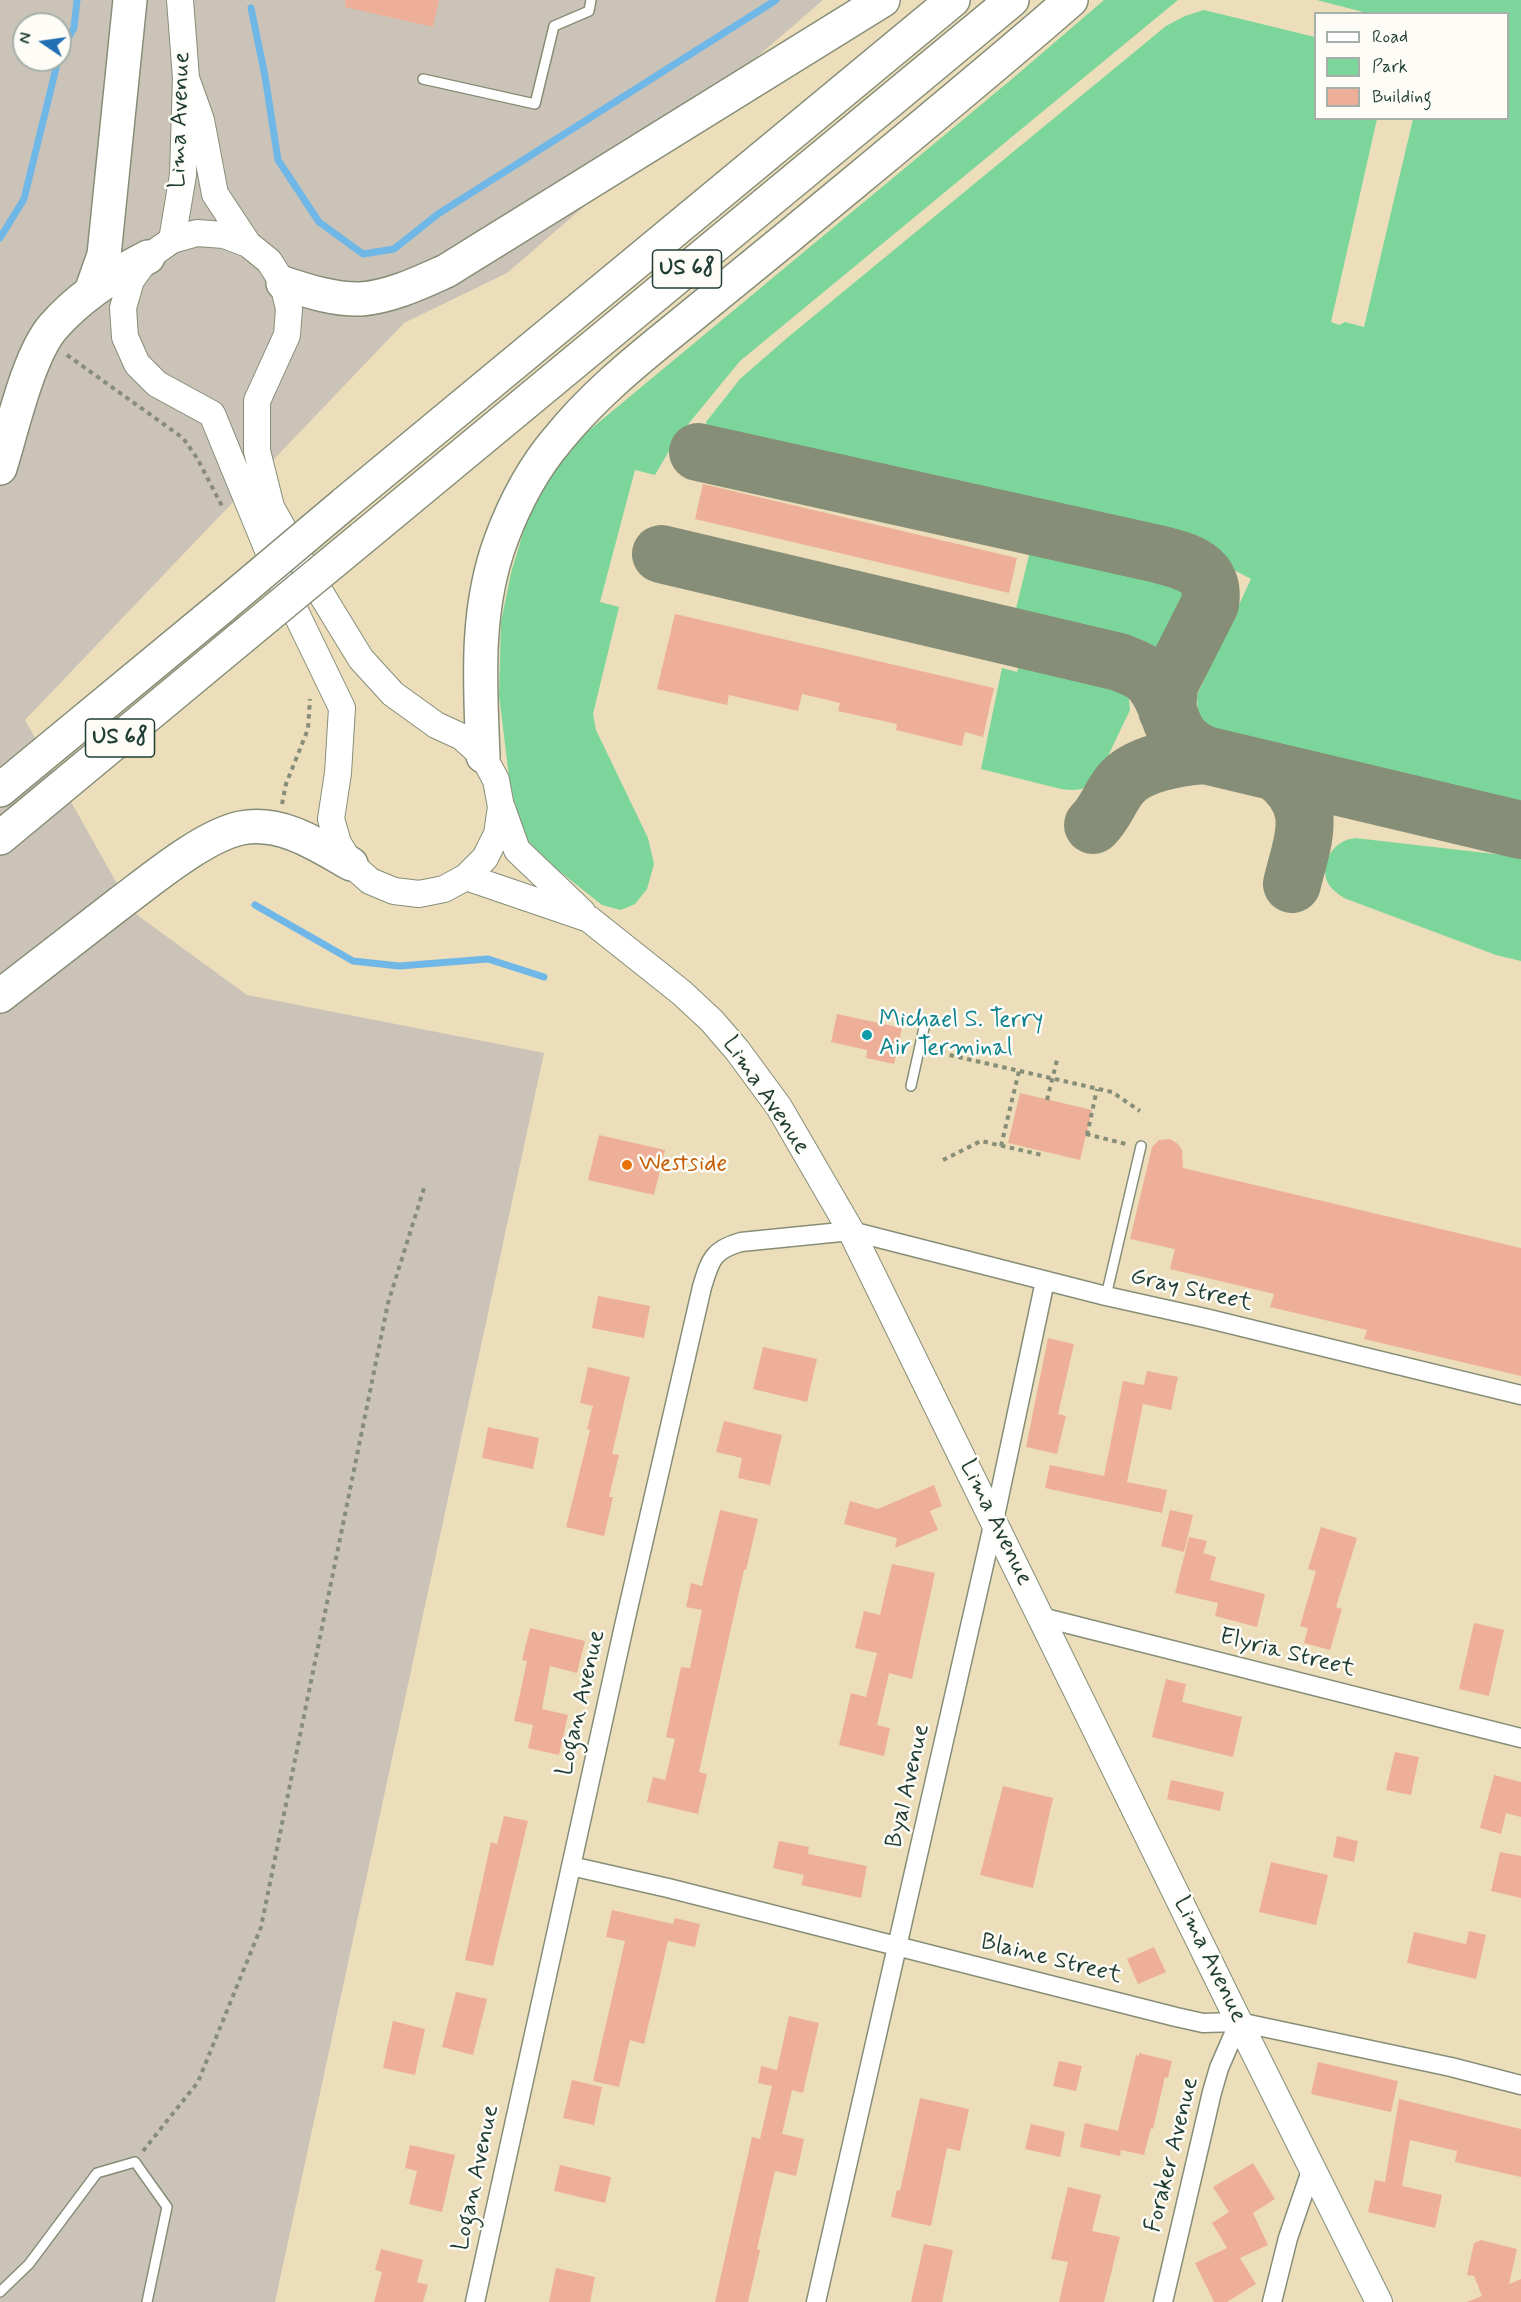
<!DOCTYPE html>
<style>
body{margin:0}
#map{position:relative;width:1521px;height:2302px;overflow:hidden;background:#ecdeba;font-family:Mynerve,sans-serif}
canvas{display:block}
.legend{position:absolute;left:1314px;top:12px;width:195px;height:108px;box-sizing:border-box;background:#fdfcf7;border:2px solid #a4b0a9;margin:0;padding:8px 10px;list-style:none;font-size:18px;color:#1f3d34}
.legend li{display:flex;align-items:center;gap:12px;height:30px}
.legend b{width:30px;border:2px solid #a4b0a9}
.north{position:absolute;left:12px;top:12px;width:60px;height:60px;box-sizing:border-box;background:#fdfcf7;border:2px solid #a4b0a9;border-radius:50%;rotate:283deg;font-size:16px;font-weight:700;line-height:24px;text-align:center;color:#1f3d34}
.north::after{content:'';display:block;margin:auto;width:21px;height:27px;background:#1f6fb2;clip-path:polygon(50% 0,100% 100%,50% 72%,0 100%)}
</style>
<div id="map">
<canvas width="1521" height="2302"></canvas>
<ul class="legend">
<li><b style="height:8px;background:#fff"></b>Road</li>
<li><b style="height:16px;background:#7cd69b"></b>Park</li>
<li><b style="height:16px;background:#eeaf98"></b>Building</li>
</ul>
<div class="north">N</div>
</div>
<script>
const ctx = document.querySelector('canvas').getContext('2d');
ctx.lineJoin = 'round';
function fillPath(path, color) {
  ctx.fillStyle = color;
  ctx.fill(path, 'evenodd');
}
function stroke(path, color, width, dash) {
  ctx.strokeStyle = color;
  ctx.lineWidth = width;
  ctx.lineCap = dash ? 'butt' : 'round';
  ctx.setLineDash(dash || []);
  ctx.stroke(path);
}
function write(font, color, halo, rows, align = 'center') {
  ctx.font = font + ' Mynerve,sans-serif';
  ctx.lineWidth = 5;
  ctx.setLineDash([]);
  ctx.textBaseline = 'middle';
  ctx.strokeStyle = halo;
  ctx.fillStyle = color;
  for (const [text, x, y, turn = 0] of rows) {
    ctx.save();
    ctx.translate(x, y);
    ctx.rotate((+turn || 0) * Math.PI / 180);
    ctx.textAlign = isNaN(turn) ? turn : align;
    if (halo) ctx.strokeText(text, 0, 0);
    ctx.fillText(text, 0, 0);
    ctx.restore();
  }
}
fillPath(new Path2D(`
 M0,0H823L507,273L404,323L25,720L133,912L247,995L544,1053L275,2302H0ZM24,24H60V60H24Z`), '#cbc3b8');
fillPath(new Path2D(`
 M1104,0H1178L740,361L676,439L655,475L635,470L600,602L619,607L593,714L596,730L648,838L654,864L647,889L635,904L621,910L602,905L539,855L524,835L510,785L499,695L501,622L511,573L527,520L548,480L580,438L1012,79Z
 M1317,0H1521V805L1205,731L1198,718L1197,695L1251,579L1194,549L717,435L708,429L706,422L740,379L787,338L1166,26L1185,16L1204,10L1315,37L1316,118L1377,119L1331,322L1339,325L1345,322L1364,327L1413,119L1508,118V14L1367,13Z
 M1032,543L1183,577L1190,582C1192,593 1171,633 1163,643C1158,649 1151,652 1144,655L1012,625Z
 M1021,657L1120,681L1128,692L1130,710L1097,779C1086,791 1075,791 1061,789L981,769L1002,668L1017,672Z
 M1355,838L1521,857V961L1496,955L1344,898C1339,894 1333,891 1329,885C1317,864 1334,840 1355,838Z`), '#7cd69b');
stroke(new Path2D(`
 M251,8L265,76L278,160L319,222L363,254L394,249L438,214L776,0
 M60,52L74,28L77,0
 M0,238L24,199L58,60
 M255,905L353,961L399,966L488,959L544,977`), '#6fb7e7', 7);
stroke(new Path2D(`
 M698,452L1158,554C1186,561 1216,568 1210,604L1169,685L1167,710
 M661,554L1119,662C1131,667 1144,671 1152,681C1177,710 1162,736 1205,755L1521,830
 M1276,772C1320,806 1303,838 1292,884
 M1093,825C1106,812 1109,799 1119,786C1136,763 1179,757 1205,755`), '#868e77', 58);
fillPath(new Path2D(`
 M345,0H439L433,27L345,7Z
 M703,484L1017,558L1009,593L695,519Z
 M675,614L994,688L983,737L965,732L962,746L896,730L897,724L838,711L840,703L802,694L798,711L729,695L727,705L657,689Z
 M837,1014L902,1028L894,1064L866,1058L867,1050L831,1042Z
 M1020,1093L1092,1110L1080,1160L1008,1143Z
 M599,1135L665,1150L654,1195L588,1180Z
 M1170,1139L1178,1144L1182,1150L1183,1168L1521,1248V1376L1364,1339L1367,1330L1270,1307L1274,1294L1170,1269L1175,1249L1130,1239L1152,1147L1159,1140Z
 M598,1296L650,1306L644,1338L592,1328Z
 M1048,1338L1074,1344L1058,1414L1066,1416L1057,1454L1026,1447Z
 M763,1347L817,1359L807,1402L753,1389Z
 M588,1367L630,1377L612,1454L619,1455L609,1497H613L604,1536L566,1527L590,1430L587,1429L593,1406L580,1403Z
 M1147,1371L1178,1377L1171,1410L1143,1404L1127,1482L1167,1490L1162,1513L1045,1488L1050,1465L1104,1476L1123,1381L1144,1385Z
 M724,1421L782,1435L770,1485L738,1478L742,1458L716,1452Z
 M488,1427L539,1438L533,1469L482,1458Z
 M934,1485L942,1506L930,1511L938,1530L895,1548L897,1538L844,1524L850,1501L878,1509Z
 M720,1510L758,1519L746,1570H744L699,1772L707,1774L698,1814L647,1802L653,1777L665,1780L675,1739L666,1737L681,1667L690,1668L702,1610L686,1607L691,1583L702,1586Z
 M1170,1510L1193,1515L1184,1552L1161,1546Z
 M1321,1527L1357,1538L1336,1607L1342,1609L1330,1650L1304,1643L1308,1628L1300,1626L1316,1571L1308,1569Z
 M1189,1537L1207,1541L1203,1553L1216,1557L1210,1580L1265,1594L1257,1627L1215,1616L1218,1603L1175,1593Z
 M892,1564L935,1573L912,1679L889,1673L877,1725L890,1728L884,1756L839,1745L851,1693L866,1697L877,1653L855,1648L864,1611L880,1615Z
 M1474,1623L1504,1630L1489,1696L1459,1689Z
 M530,1628L585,1641L577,1673L550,1666L542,1709L568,1715L559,1755L528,1748L533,1725L514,1721L527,1661L522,1660Z
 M1166,1679L1186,1684L1182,1702L1242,1717L1233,1757L1152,1737Z
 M1395,1752L1419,1757L1411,1795L1386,1790Z
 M1494,1775L1521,1782V1817L1506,1813L1501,1834L1480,1828Z
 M1171,1780L1224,1792L1220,1811L1167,1799Z
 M1003,1786L1053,1798L1033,1888L980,1875Z
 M504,1816L528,1821L493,1966L465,1960L491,1842L497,1844Z
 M1337,1836L1358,1841L1354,1862L1333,1857Z
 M779,1841L809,1847L808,1854L867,1866L861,1898L801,1885L804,1875L773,1868Z
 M1500,1852L1521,1856V1898L1491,1891Z
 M1271,1862L1328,1875L1316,1925L1259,1912Z
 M612,1910L673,1924L675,1918L700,1924L695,1947L668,1941L644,2044L630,2040L619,2087L593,2081L625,1941L606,1937Z
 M1469,1931L1486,1935L1476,1979L1407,1963L1414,1932L1466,1944Z
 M1154,1947L1166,1972L1138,1984L1127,1959Z
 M456,1992L487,1999L473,2055L442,2047Z
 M789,2016L819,2023L803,2093L792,2090L782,2134L804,2139L796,2176L775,2171L757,2249L760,2250L748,2302H715L752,2137L760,2139L772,2086L758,2083L761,2066L777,2070Z
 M393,2021L425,2029L415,2075L383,2068Z
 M1139,2053L1172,2061L1168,2078L1165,2077L1153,2129L1151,2128L1144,2155L1121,2150L1120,2156L1080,2147L1085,2123L1118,2131L1136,2055L1139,2056Z
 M1059,2061L1082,2066L1076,2091L1053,2086Z
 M1318,2062L1398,2081L1391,2112L1311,2094Z
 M572,2080L602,2087L594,2125L563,2118Z
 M920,2098L969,2109L960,2151L947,2148L931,2226L891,2217L897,2190L900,2191Z
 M1399,2099L1521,2129V2177L1455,2162L1457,2151L1410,2140L1402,2186L1442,2195L1435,2228L1368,2212L1375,2180L1385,2182Z
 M1031,2124L1065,2132L1060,2157L1025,2149Z
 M410,2145L455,2155L442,2212L409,2204L417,2171L405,2168Z
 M1253,2163L1275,2199L1253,2213L1268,2245L1240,2258L1256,2284L1227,2302H1214L1195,2263L1227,2248L1212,2223L1229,2212L1213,2187Z
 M560,2165L611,2177L605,2203L554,2191Z
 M1068,2187L1101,2195L1092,2231L1120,2237L1104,2302H1059L1068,2262L1051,2259Z
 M1481,2240L1517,2249L1509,2284L1521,2279V2302H1467L1482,2296L1474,2276L1467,2275L1474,2243Z
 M924,2244L953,2250L942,2302H911Z
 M381,2249L423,2260L417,2282L428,2285L423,2302H374L382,2272L375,2270Z
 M556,2268L595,2277L590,2302H549Z`), '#eeaf98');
const lane = new Path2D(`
 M423,79L535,104L554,26L589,11L591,0
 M911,1086L924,1028
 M1106,1296L1141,1146
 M0,2292L29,2264L97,2173L135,2162L167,2207L147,2302`);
const street = new Path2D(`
 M1041,1617L1521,1738
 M571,1866L668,1888L1176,2017L1203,2023L1239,2022L1451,2067L1521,2085
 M475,2302L624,1626L702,1287C710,1261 712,1250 741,1242L851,1231L1106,1296L1205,1318L1521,1395
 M816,2302L994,1521L1045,1281
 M1163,2302L1212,2092L1219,2068L1239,2022
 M1272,2302L1288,2238L1312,2168`);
const secondary = new Path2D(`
 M186,78L201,120L215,194L248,244L269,261L283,283L289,309L287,335L257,401V451L271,507L304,566L361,659L393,694L436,725L462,737L483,756L496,780L501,807L497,834L485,858L466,877L444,889L419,894L394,891L370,881L351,864L338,843L331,819L338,773L342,708L281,582L212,414L157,384L137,364L125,337L123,308L131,280L148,257L172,240L197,233L224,235L248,244
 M172,240L183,175L186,78L180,0
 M502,808L517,850L582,912
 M466,877L589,919L682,993L712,1021L737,1050L779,1107L851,1231L1239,2022L1379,2302`);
const highway = new Path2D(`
 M283,283C307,291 335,300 361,299C390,297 419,283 446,271L883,0
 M91,292L104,255L130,0
 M0,468C12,430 28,356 53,327C79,297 113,275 148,257
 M344,504L953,0
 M362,538L1012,0
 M483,756C480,683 475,610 501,540C514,505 534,467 558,439C591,398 632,364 673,331C711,300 749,269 787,238C882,159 978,81 1071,0
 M0,790L224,605
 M0,838L241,638
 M0,996C40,965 80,934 120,903C151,880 203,836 241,828C281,820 318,845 351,864`);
stroke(lane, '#868e77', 12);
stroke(street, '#868e77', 21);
stroke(secondary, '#868e77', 28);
stroke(highway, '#868e77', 36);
stroke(new Path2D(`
 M67,355L183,438L197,458L223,508
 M282,804L286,784L308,729L310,699
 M932,1051L1112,1092L1140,1111
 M1047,1100L1057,1060
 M1086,1134L1126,1144
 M1087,1135L1097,1089
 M1001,1146L1019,1071
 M943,1160L981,1141L1042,1155
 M143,2151L198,2082L261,1927L388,1303L425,1185`), '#868e77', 4, [4.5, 4.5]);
stroke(lane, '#fff', 9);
stroke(street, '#fff', 18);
stroke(secondary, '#fff', 26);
stroke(highway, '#fff', 33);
const highwayBridge = new Path2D(`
 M224,605L344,504
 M241,638L362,538`);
stroke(highwayBridge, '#868e77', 36, []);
stroke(highwayBridge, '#fff', 33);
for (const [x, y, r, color] of [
 [867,1035,6,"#0f9aa8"],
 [627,1165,6,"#e8710a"]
]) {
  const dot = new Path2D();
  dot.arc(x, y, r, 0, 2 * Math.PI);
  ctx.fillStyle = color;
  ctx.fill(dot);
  stroke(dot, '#fdfcf7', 2);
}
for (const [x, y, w] of [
 [687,269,69],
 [120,738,69]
]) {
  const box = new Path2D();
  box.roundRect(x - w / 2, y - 19, w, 38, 4.5);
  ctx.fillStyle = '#fdfcf7';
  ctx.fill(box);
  stroke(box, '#1f3d34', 1.5);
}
write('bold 22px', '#1f3d34', null, [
 ["US 68",687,269],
 ["US 68",120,738]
]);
write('24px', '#1f3d34', '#fdfcf7', [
 ["Lima Avenue",181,120,-88],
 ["Lima Avenue",765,1096,56],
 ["Gray Street",1191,1291,13],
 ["Lima Avenue",995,1523,64],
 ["Elyria Street",1287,1654,14],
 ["Logan Avenue",582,1703,-77],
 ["Byal Avenue",909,1786,-77],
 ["Blaine Street",1051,1960,14],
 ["Lima Avenue",1209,1960,64],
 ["Foraker Avenue",1173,2155,-76],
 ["Logan Avenue",477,2178,-78]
]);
write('24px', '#0d838f', '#fdfcf7', [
 ["Michael S. Terry",879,1021],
 ["Air Terminal",879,1049]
], 'left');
write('24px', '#c56008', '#fdfcf7', [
 ["Westside",639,1165]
], 'left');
</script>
